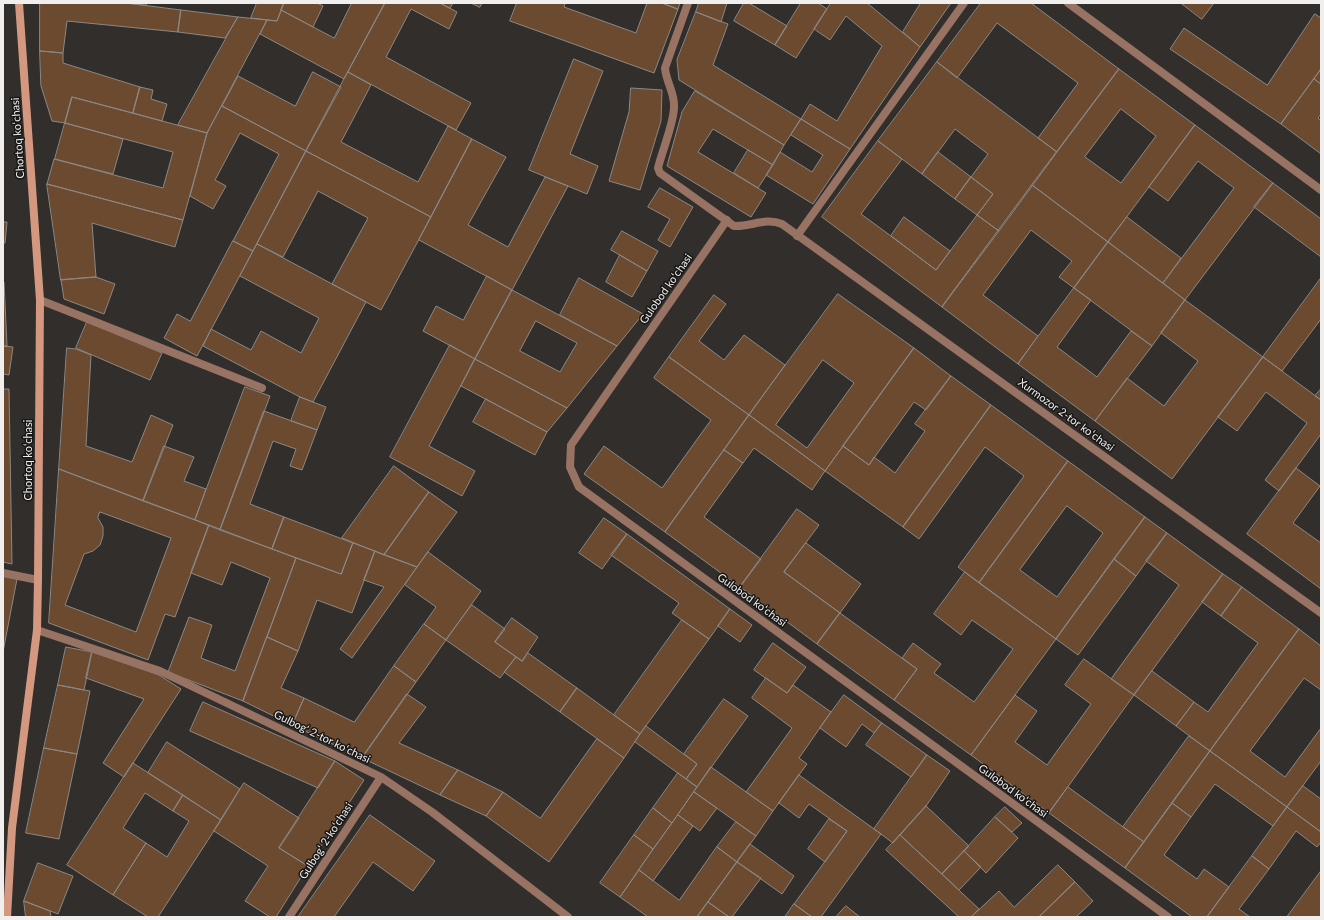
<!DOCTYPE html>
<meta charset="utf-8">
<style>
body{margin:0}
#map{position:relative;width:1324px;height:920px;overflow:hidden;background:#312e2c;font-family:Lato,sans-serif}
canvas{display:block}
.frame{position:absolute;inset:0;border:4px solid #f1efee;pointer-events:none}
</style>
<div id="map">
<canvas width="1324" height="920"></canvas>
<div class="frame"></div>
</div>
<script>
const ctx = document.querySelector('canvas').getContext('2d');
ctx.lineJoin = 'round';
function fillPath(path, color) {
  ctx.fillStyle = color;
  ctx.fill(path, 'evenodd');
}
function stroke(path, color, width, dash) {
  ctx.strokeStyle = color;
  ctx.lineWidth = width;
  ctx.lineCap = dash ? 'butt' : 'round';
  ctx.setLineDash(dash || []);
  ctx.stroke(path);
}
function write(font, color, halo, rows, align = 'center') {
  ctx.font = font + ' Lato,sans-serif';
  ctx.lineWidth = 3;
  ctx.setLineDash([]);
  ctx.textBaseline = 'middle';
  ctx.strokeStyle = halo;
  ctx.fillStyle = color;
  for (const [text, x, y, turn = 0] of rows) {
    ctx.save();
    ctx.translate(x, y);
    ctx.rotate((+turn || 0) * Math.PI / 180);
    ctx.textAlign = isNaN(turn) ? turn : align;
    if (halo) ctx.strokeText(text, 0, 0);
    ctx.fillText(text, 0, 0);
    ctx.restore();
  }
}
const building = new Path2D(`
 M40,3H126L181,10L178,32L67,21L63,53L40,51Z
 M126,3H147L146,5Z
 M257,3H284L277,21L251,18Z
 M284,3H317L323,6L313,27L281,10Z
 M352,3H385L344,79L260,34L267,20L277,21L281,10L334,38Z
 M385,3H440L457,12L449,29L411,9L386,57L471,103L456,130L348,72Z
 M440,3H453L450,8Z
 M471,3H482L480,7Z
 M517,3H565L564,7L636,33L647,3H662L678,9L654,73L510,21Z
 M662,3H680L678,9Z
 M699,3H727L721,22L696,12Z
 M744,3H749L787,26L775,45L734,21Z
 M801,3H818L827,9L796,58L775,45Z
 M831,3H867L920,47L850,149L801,119L810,104L837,121L882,46L846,16L830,40L814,29Z
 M921,3H951L920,47L903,32Z
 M981,3H1031L1119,69L1057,152L1038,138L1078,83L997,23L957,78L937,62Z
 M1181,3H1214L1202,19Z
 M181,10L238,17L225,38L178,32Z
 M696,12L728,24L713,65L801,119L784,145L679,80L677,60Z
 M1315,14L1321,18V69L1281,124L1170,49L1184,28L1267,85Z
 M238,17L267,20L207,133L178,125Z
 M40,51L63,53V63L140,87L133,113L72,97L65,123L52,121L41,86Z
 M574,59L603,71L570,154L598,166L587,194L529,170Z
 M937,62L1057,152L999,231L977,215L993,194L971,177L988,154L955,129L922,174L878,141Z
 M1119,69L1195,125L1108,242L1032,185ZM1121,109L1156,136L1121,183L1085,157Z
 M1321,69V84L1314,79Z
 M313,72L341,87L306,151L222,106L238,76L295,106Z
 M348,72L371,85L341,142L418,182L448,126L472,139L431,217L306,151Z
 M1314,79L1321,84V114L1318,118L1321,121V154L1281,124Z
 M140,87L153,90L151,99L167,104L162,121L133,113Z
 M631,88L662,90L661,121L640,190L609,181L629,112Z
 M695,91L784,145L773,165L713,129L698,152L766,193L751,217L667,166L682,112Z
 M72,97L207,133L183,220L47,184L54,159L163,188L173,152L65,123Z
 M222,106L306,151L253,251L233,241L279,154L240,133L215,180L226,186L213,209L190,196L207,133Z
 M801,119L850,149L813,204L766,175L780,152L812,172L823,155L791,135Z
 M65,123L123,139L113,174L55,159Z
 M1195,125L1273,183L1185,300L1163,283L1234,188L1198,161L1168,201L1149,187Z
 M472,139L506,157L468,225L508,247L545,177L568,186L512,290L419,240Z
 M878,141L902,159L861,214L891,236L936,270L977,215L999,231L942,307L822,217Z
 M748,150L773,165L758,188L734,173Z
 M306,151L431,217L381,310L332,284L368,218L318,191L283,257L257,244Z
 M938,152L971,177L955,199L922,174Z
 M971,177L993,194L977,215L955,199Z
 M1273,183L1321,219V257L1254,207Z
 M47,184L183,220L175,247L92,223L96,277L61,280Z
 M1032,185L1108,242L1074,288L1059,277L1072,261L1031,230L983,295L1038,336L1018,364L942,307Z
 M660,188L693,207L670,247L658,240L670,219L648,207Z
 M904,217L950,251L936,270L891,236Z
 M1127,217L1181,258L1163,283L1108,242Z
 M3,222H7L5,243H3Z
 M622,231L658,251L647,271L611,250Z
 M233,241L253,251L197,356L164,338L177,314L190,321Z
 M1108,242L1185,300L1152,346L1074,288Z
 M257,244L366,302L313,402L300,397L203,346L211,329L251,350L261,331L301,353L319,318L240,276Z
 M620,255L647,271L632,297L606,282Z
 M487,276L512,290L475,359L423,331L436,306L463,320Z
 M96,277L115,284L104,314L64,299L61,280Z
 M579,278L643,314L617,346L560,315Z
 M1321,278V319L1282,371L1263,357Z
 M3,282H4L7,346H3Z
 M1074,288L1091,300L1057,347L1097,377L1131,331L1152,346L1095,421L1018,364Z
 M512,290L617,346L567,408L475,359ZM536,321L577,343L560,372L520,351Z
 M838,294L914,348L825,471L749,415ZM823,360L854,383L807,448L776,425Z
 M714,295L726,304L699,341L724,360L744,335L785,365L749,415L669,357Z
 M1185,300L1263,357L1172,479L1095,421L1127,378L1164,406L1198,361L1161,333Z
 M87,322L162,353L150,380L76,348Z
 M450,345L475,359L429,446L475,471L462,496L390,457Z
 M3,346L13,347L9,375L3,374Z
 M67,348L76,349L91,355L86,446L132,462L151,415L173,425L143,501L59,469Z
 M914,348L951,376L926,410L914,402L869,465L843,446Z
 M669,357L749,415L665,532L584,474L604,446L662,488L711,420L654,378Z
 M1263,357L1321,400V434L1279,491L1265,480L1307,423L1266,392L1237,431L1218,417Z
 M475,359L567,408L547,432L461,386Z
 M951,376L991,405L903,527L825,471L843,446L869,465L874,457L895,473L925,431L915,424Z
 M245,387L270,396L220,530L195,520Z
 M3,389H9L12,564L3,562Z
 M1321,389V400L1315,396Z
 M300,397L326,407L317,430L291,421Z
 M486,399L547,432L535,455L473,422Z
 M991,405L1068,461L979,583L958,567L1024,476L985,447L919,539L903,527Z
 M264,411L317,430L302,470L290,466L296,449L273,441L250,504L284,517L272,549L220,530Z
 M749,415L825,471L812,490L754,448L743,463L724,450Z
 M164,446L194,457L184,481L206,489L195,520L143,501Z
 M724,450L743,463L704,517L761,559L740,587L665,532Z
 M1068,461L1145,517L1056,639L979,583ZM1067,506L1103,533L1057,597L1020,570Z
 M394,466L429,492L384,555L342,538Z
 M1296,468L1320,486L1293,523L1321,543V589L1247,534Z
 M59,469L209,525L175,617L165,614L148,660L49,623ZM100,512L171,538L136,632L65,605L84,554L93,551L100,545L103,536V527L98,518Z
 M429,492L457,512L417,567L384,555Z
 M797,509L819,525L784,572L840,613L817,644L740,587Z
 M284,517L353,543L341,574L272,549Z
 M1145,517L1167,533L1136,576L1114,559Z
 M604,518L627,534L602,569L579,553Z
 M209,525L296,558L243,701L168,672L189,617L212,625L201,658L235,671L270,578L231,562L222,585L191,573Z
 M1167,533L1223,574L1134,695L1111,679L1179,585L1146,561Z
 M627,534L730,609L709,639L672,613L679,603L611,555Z
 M353,543L375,551L352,613L317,600L298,651L267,637L296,558L341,574Z
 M806,543L861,584L840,613L784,572Z
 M375,551L417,567L352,658L340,649L384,587L364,580Z
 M428,552L481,591L446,640L424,624L436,607L405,585Z
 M1114,559L1136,576L1078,655L1056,639Z
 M965,572L1056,639L971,755L894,700L917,669L902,658L913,643L941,664L934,673L974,702L1013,649L972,620L961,635L934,614Z
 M1223,574L1242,587L1221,616L1202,602Z
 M3,576L17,579L3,652Z
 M1242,587L1299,629L1210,751L1176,726L1194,702L1208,712L1258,643L1221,616Z
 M472,605L505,629L495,642L516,657L500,678L446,640Z
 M730,609L752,625L740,642L718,626Z
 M840,613L917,669L894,700L817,644Z
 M512,618L538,637L522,661L495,642Z
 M682,620L709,639L640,734L614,715Z
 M424,624L446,640L416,682L394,666Z
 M1299,629L1321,646V690L1304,678L1250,751L1285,777L1321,728V761L1287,807L1210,751Z
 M267,637L298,651L281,688L304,698L292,725L243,701Z
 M773,643L806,667L787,693L754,670Z
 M66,647L92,652L84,690L58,685Z
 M92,652L159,675L181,689L124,777L103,763L144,699L86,678Z
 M528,653L577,688L560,712L504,672L516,657L522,661Z
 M1084,659L1134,695L1049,813L971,755L1015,695L1037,711L1015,742L1047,765L1091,704L1065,685Z
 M394,666L416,682L362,758L292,725L304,698L354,722Z
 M1152,671L1194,702L1176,726L1134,695Z
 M766,678L787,693L793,685L831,712L799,758L807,764L773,811L746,792L792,728L752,698Z
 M58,685L90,691L77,754L44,748Z
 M577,688L640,734L624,758L560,712Z
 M407,694L426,707L399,743L458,770L440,795L362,758Z
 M844,695L882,723L874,733L862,724L846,747L820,728Z
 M724,699L748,716L697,787L686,779L697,764L684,754Z
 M203,702L335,761L318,788L190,731Z
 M882,723L927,755L911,777L866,745Z
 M646,726L697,764L686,779L635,742Z
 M1189,736L1210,751L1144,842L1123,827Z
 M597,739L624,758L549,862L486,816L503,792L540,818Z
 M167,742L240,789L221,820L148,773Z
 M44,748L77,754L59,839L26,833Z
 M1210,751L1287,807L1273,826L1215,784L1191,817L1172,803Z
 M927,755L950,771L926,806L893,843L874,829Z
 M335,761L364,780L308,866L279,848Z
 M133,763L183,795L173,811L145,793L123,828L146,843L113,895L67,865Z
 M711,767L773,811L756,836L694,792Z
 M458,770L503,792L486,816L440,795Z
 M678,773L697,787L672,823L653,808Z
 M799,775L881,834L821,917H812L794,904L847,831L809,804L799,818L779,803Z
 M244,783L299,818L279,848L308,866L276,917H270L245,901L268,866L214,831Z
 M1303,786L1321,799V832L1287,807Z
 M1068,787L1144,842L1125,868L1049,813Z
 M694,792L717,808L700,831L678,815Z
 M183,795L221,820L158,917H148L113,895L146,843L167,857L189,821L173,811Z
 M1172,803L1191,817L1164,855L1197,879L1204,869L1229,887L1207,917H1192L1125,868Z
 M926,806L969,846L942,874L900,835Z
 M1005,807L1022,823L1012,832L995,817Z
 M1287,807L1321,832V842L1317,847L1296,831L1269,869L1252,856Z
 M653,808L672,823L653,849L634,835Z
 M370,815L435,861L413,891L373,862L334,917H298Z
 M678,815L693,826L653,881L639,870Z
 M995,817L1018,838L986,873L964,851Z
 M829,819L847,831L825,862L808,849Z
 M736,822L756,836L737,862L717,847Z
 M634,835L653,849L620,897L600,883Z
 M900,835L979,909L971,917H959L886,850Z
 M750,844L794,876L782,894L737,862Z
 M717,847L737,862L697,917H648L620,897L639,870L679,900Z
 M964,851L981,867L959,890L942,874Z
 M1252,856L1269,869L1239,909L1250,917H1207Z
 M737,862L761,878L732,917H729L708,902Z
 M38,863L73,876L58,914L24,901Z
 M1058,865L1075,882L1039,917H971L999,891L1014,907Z
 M1321,871V917H1287Z
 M1075,882L1093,901L1076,917H1039Z
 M24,901L50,911L51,917H26Z
 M708,902L729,917H697Z
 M794,904L812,917H785Z
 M846,906L860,917H836Z`);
fillPath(building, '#6b4a30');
stroke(building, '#8b8885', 1);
stroke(new Path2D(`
 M688,3L665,68C666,82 675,93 674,107C674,123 662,151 658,168L660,173L734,226C751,227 765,217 782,224L1321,613
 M1068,3L1321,190
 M727,220L571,445L570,467L579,487L1168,917
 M797,236L964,3
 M40,300L262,388
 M3,573L38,580
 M37,630L160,671L381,777L432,812L568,917
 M289,917L381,777`), '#987263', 8);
stroke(new Path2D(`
 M7,917L12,828L37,630L38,580L40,300L19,3`), '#d49780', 8);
write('11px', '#f1efee', '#181716', [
 ["Chortoq koʻchasi",18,138,-94],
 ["Gulobod koʻchasi",666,289,-55],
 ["Xurmozor 2-tor koʻchasi",1066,415,36],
 ["Chortoq koʻchasi",28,460,-90],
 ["Gulobod koʻchasi",752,600,36],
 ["Gulbogʻ 2-tor koʻchasi",322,737,26],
 ["Gulobod koʻchasi",1013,791,36],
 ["Gulbogʻ 2-koʻchasi",326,841,-57]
]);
</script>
